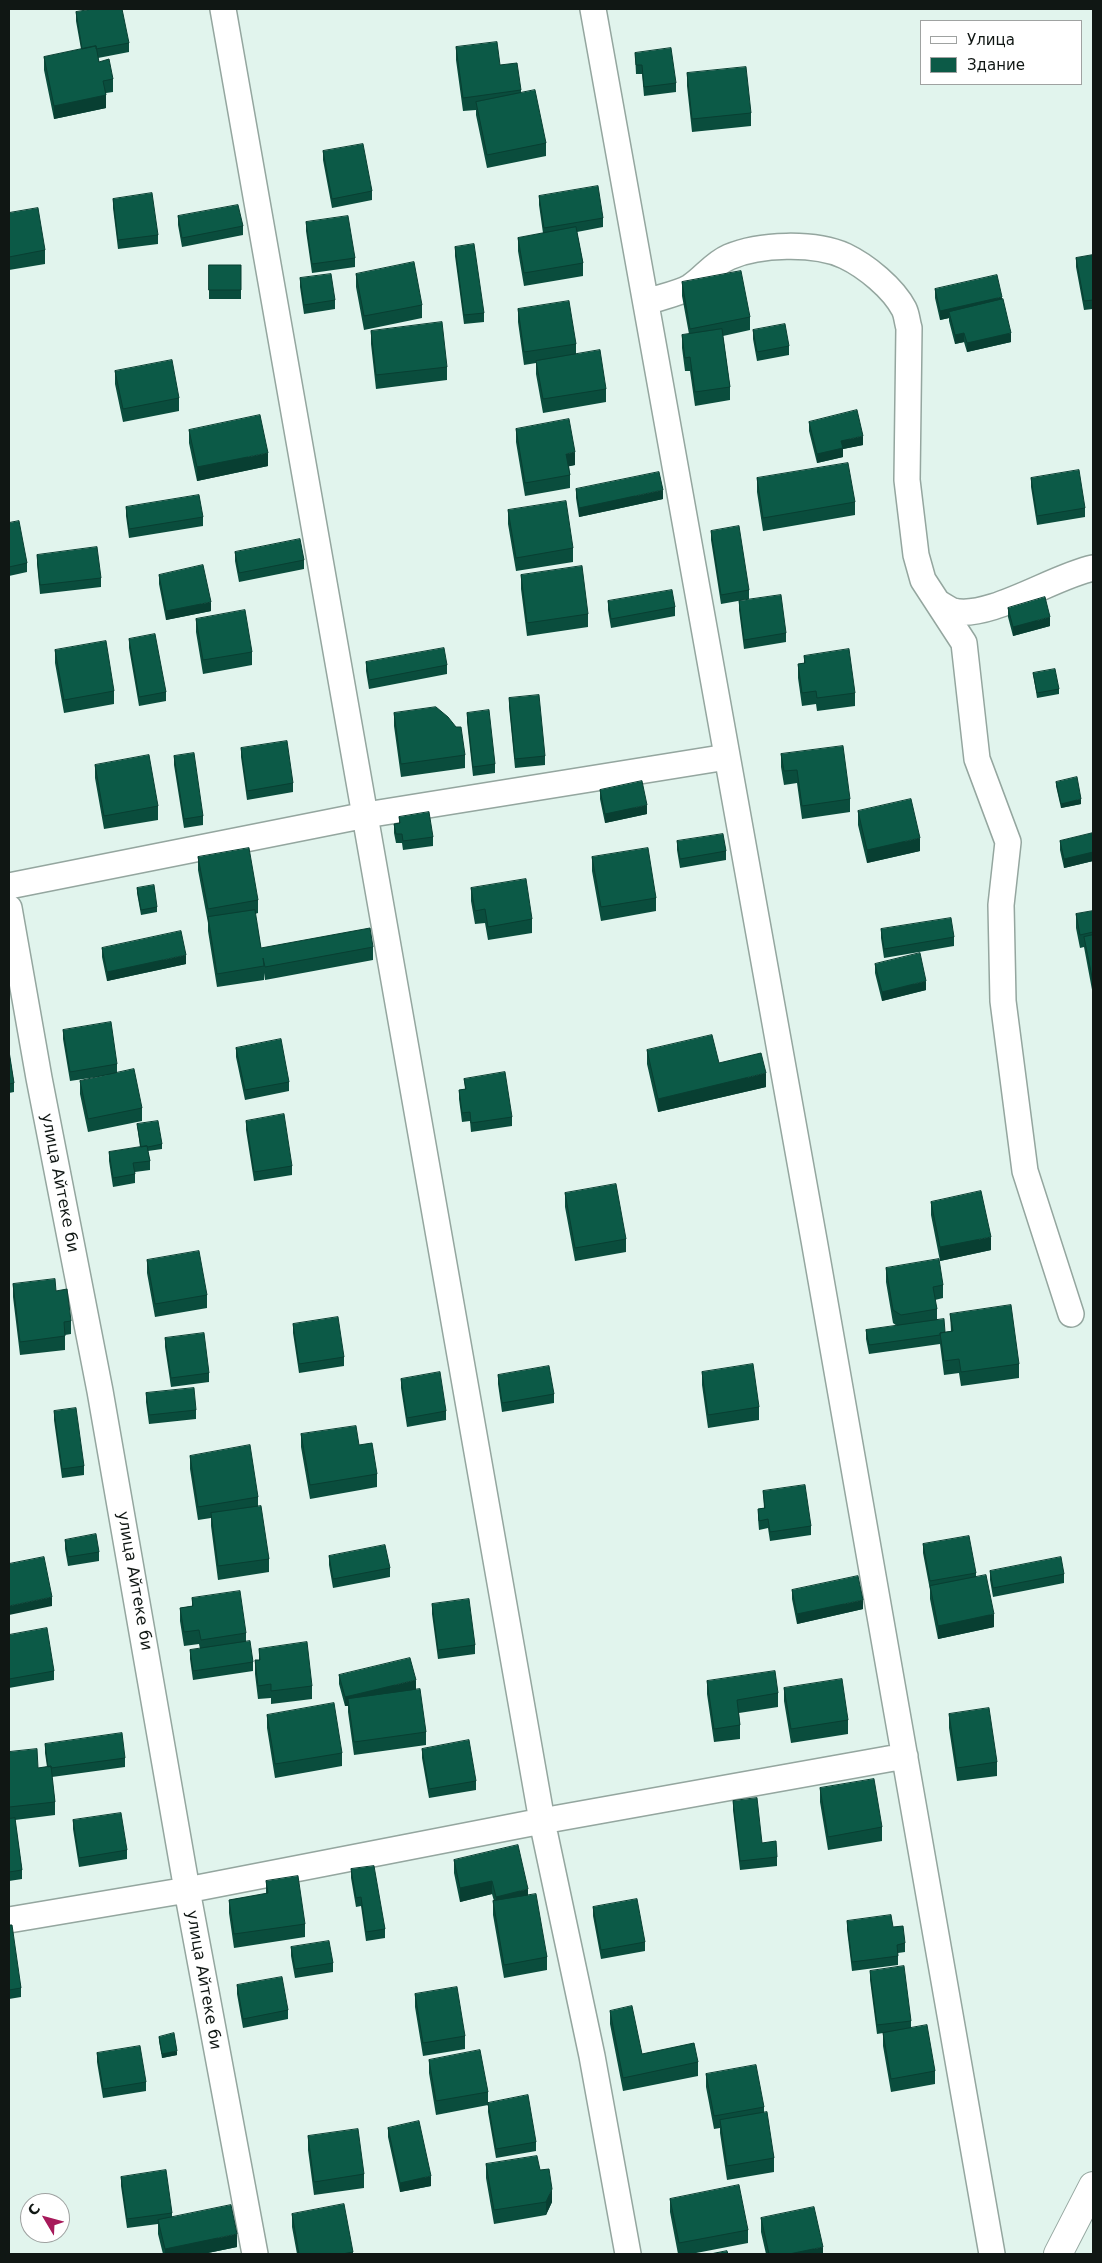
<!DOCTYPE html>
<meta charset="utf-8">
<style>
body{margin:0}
#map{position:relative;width:1102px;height:2263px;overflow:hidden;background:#e1f4ed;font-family:"DejaVu Sans",sans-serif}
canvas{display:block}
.frame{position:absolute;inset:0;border:10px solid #101714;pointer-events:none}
.legend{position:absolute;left:920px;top:20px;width:162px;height:65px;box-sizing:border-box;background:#fff;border:1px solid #9fa2a1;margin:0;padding:6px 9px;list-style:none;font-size:15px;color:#101714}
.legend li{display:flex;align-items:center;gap:10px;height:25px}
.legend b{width:25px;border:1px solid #9fa2a1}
.north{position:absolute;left:20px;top:2193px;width:50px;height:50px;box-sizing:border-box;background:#fff;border:1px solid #9fa2a1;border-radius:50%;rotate:307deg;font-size:14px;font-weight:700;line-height:20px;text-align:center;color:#101714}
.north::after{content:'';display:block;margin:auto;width:18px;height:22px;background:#a7195a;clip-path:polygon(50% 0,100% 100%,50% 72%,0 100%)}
</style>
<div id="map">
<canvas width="1102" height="2263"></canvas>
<div class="frame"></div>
<ul class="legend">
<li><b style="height:6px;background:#fff"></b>Улица</li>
<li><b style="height:14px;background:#0c5a47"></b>Здание</li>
</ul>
<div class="north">С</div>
</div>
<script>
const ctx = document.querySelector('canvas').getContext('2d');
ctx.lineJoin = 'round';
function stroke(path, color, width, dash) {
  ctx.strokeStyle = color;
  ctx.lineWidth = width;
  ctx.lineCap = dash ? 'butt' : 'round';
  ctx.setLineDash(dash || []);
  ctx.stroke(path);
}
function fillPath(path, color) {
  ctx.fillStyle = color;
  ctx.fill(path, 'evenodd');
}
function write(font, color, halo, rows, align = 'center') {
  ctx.font = font + ' "DejaVu Sans",sans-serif';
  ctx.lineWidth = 5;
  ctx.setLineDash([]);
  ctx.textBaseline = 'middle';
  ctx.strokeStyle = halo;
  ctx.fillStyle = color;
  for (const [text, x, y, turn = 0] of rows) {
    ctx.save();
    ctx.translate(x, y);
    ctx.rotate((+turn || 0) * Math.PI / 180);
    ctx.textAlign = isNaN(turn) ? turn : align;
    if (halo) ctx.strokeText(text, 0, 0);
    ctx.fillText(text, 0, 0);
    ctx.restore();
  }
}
const minor = new Path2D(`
 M223,9L542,1821L592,2056L628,2254
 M593,9L814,1240L992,2254
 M646,302C660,297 678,294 690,287C704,278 713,264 729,257C759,244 814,242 845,256C866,266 893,288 904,309C907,315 907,322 909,328L907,480L916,555L923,580L964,643L977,759L1008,842L1001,905L1003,1001L1025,1171L1071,1314
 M939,603C944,606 948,609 953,611C989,620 1054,576 1093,568
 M9,886L366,815L727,757
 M9,908L39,1078L100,1391L187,1890L255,2254
 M9,1920L187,1890L542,1821L905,1756`);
const major = new Path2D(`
 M1058,2254L1093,2186`);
stroke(minor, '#94a69f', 28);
stroke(major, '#94a69f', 30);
stroke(minor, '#fff', 25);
stroke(major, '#fff', 28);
fillPath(new Path2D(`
 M76,12L129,43V52L98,58L99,62L113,79V92L106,93V108L54,119L44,70V57L81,49L76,21Z
 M456,47L500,65L521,90V93L546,143V156L487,168L476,115V110L463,111L456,60Z
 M635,53L676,83V92L644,96L642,74H636Z
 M687,73L751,113V126L692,132L687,86Z
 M323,151L372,191V200L332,208L323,160Z
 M539,196L603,218V227L577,232L583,263V276L524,286L518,251V238L543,233L539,205Z
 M113,199L158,235V244L118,249L113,208Z
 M9,213L45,250V264L9,270Z
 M178,216L243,226V235L182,247L178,225Z
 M306,222L355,258V267L312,273L306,231Z
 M455,247L484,313V322L464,324L455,256Z
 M1093,255V309L1084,310L1076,267V258Z
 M209,265H241V299H209Z
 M356,274L422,305V318L364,330L356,287Z
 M300,278L335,300V309L304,314L300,287Z
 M682,282L750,317V330L723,336L730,387V400L695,406L690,371H685L682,348V335L689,334L682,296Z
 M935,289L1002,299L1011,342L967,352L964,342L955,344L949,321V318L940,320L935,298Z
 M518,309L576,344V354L606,389V402L543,413L536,374V363L524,365L518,322Z
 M753,330L789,346V355L757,361L753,339Z
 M371,331L447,367V380L376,389L371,344Z
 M115,371L179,398V411L123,422L115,384Z
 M809,422L863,445L843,449V457L817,463L809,431Z
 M516,429L575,465L569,466L570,475V488L525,496L516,442Z
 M189,430L268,466L197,481L189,443Z
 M757,478L855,502V515L763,531L757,492Z
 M1031,478L1085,508V517L1037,525L1031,487Z
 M576,489L663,499L579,517L576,498Z
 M126,507L203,517V526L129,538L126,516Z
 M508,510L573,548V562L516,571L508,524Z
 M9,523L27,563V572L9,576Z
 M711,531L749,590V599L721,604L711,540Z
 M235,552L304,560V569L239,582L235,561Z
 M37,555L101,578V587L40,594L37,564Z
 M159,575L211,611L166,620L159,584Z
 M521,575L588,614V627L527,636L521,589Z
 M608,601L675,607V616L611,628L608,610Z
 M739,601L786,633V642L744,649L739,610Z
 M1008,608L1050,626L1013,636L1008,617Z
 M196,619L252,652V665L203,674L196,632Z
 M129,639L166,692V701L139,706L129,648Z
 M55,650L114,691V704L64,713L55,663Z
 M804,656L855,693V706L817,711L816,704L802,706L798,678V664L804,663Z
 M366,662L447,665V674L369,689L366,671Z
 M1033,673L1059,689V694L1037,698Z
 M509,698L545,756V765L515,768L509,707Z
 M394,713L465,755V768L401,777L394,726Z
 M467,713L495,764V773L473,776L467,722Z
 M241,748L293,783V792L247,800L241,757Z
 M781,754L850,799V812L802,819L797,783L784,785L781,767Z
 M174,756L203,816V825L184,828L174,765Z
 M95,765L158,806V820L104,829L95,778Z
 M1056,782L1081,804L1061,808L1056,786Z
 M600,790L647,814L605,823L600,799Z
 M858,811L920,851L867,863L858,825Z
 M399,817L433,837V846L403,850L402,843H396L394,833V824H399Z
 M1093,833V861L1064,868L1060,850V841Z
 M677,841L726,851V860L680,868L677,850Z
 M198,857L258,900V913L255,914L261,948L373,947V960L265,980L264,973V980L217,987L208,931V922V923L198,870Z
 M592,857L656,898V911L601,921L592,871Z
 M137,888L157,907V912L141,915L137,893Z
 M471,888L532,919V933L488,940L485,923L475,924L471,901Z
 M1093,911V995L1084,947L1080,948L1076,928V914Z
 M881,929L954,937V946L884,958L881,938Z
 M102,948L186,964L107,981L102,957Z
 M875,964L926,990L882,1001L875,973Z
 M63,1030L117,1064V1073L142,1108V1121L88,1132L80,1094V1081L110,1075L70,1081L63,1039Z
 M236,1048L289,1082V1091L245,1100L236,1057Z
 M647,1050L719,1063L766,1087L658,1112L647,1064Z
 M9,1051L14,1083V1092L9,1093Z
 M464,1079L512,1117V1126L471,1132L470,1121L462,1122L459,1099V1090L465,1089Z
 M246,1121L292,1166V1175L254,1181L246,1130Z
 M137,1124L162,1144V1149L148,1151L150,1161V1170L135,1172V1183L113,1187L109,1161V1152L140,1147Z
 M565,1193L626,1239V1252L575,1261L565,1207Z
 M931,1202L991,1250L940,1261L931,1215Z
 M147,1260L207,1295V1308L155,1317L147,1273Z
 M886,1268L943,1285V1298L935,1300L937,1309V1320L945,1332L951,1331L950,1314L1019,1364V1378L961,1386L959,1373L944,1375L940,1344L869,1354L866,1339V1330L897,1326L893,1323L886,1282Z
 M13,1284L56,1291L71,1321V1334L65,1335V1350L20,1355L13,1297Z
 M293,1324L344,1357V1366L299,1373L293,1333Z
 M165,1338L209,1373V1382L171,1387L165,1347Z
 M702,1372L759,1407V1420L708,1428L702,1385Z
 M498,1375L554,1394V1403L502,1412L498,1384Z
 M401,1379L446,1411V1420L407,1427L401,1388Z
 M146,1393L196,1410V1419L149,1424L146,1402Z
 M54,1411L84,1466V1475L62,1478L54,1420Z
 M301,1434L377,1474V1487L310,1499L301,1447Z
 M190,1456L258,1497V1506L269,1559V1572L218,1580L211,1526V1518L198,1520L190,1469Z
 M763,1491L811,1526V1535L770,1541L768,1528L759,1530L758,1518V1509L764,1508Z
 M65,1540L99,1552V1561L68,1566L65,1549Z
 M923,1544L976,1573V1577L994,1627L938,1639L930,1599V1590L923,1553Z
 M329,1556L390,1568V1577L333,1588L329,1565Z
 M990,1571L1064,1574V1583L993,1597L990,1580Z
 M792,1590L863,1609L797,1624L792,1599Z
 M192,1598L246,1633V1642L253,1662V1671L193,1680L190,1659V1650L200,1649L199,1644L184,1646L180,1621V1608L192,1606Z
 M432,1604L475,1645V1654L438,1659L432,1614Z
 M9,1635L54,1671V1680L9,1688Z
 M259,1649L312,1686V1699L271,1704V1698L258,1699L255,1674V1660H259Z
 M339,1675L416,1689L426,1732V1745L354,1755L348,1712V1706H345L339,1684Z
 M707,1681L778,1693V1707L739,1713L740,1725V1739L714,1742L707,1694Z
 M784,1688L848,1720V1734L791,1743L784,1701Z
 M949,1714L997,1762V1776L957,1781L949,1728Z
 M267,1715L342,1753V1766L275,1778L267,1728Z
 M45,1744L125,1758V1767L52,1777L55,1802V1815L15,1820L22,1870V1879L9,1881V1752L38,1768L47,1767L45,1753Z
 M422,1749L476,1781V1790L429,1798L422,1758Z
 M820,1788L882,1827V1841L828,1850L820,1802Z
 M733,1801L762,1843L777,1857V1866L740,1870L733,1810Z
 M73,1820L127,1850V1859L79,1867L73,1829Z
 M454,1860L528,1895L547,1957V1970L504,1978L493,1915V1901H494L492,1894L460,1902L454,1873Z
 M351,1869L385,1929V1938L366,1941L361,1906L356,1907L351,1878Z
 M266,1881L305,1924V1937L234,1948L229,1913V1900L266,1894Z
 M593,1907L645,1942V1951L601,1959L593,1916Z
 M847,1921L893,1927L905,1943V1952L898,1953V1965L852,1971L847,1930Z
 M9,1925L21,1988V1997L9,1999Z
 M291,1947L333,1963V1972L295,1978L291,1956Z
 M870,1971L911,2021V2027L935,2071V2084L891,2092L883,2046V2033L877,2034L870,1980Z
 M237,1985L288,2010V2019L243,2028L237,1994Z
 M415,1994L465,2036V2049L423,2056L415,2007Z
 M610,2011L642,2054L698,2062V2076L623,2091L610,2024Z
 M159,2037L177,2055L162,2058L159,2041Z
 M97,2053L146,2082V2091L103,2098L97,2062Z
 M429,2060L488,2092V2105L436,2115L429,2073Z
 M706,2074L764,2107V2112L774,2158V2172L727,2180L720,2133V2128L714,2129L706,2087Z
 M488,2103L536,2142V2151L496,2158L488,2112Z
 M388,2128L431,2186L400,2192L388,2137Z
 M308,2136L364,2174V2188L314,2195L308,2150Z
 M486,2164L540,2170L552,2202L546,2215L494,2224L486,2178Z
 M121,2177L172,2213V2217L237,2247L203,2254H163L158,2234V2224L127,2228L121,2186Z
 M670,2199L748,2230V2243L691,2254H678L670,2212Z
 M292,2214L353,2252V2254H297L292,2227Z
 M761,2218L823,2254H766L761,2232Z`), '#0a4d3d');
fillPath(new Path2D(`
 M106,95V108L54,119V106Z
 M1002,297V306L949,312V318L940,320V311Z
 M964,333V342L955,344V335Z
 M1011,333V342L967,352V343Z
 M863,436V445L843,449V457L817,463V454L841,441Z
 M575,452V465L566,467V454Z
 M268,453V466L197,481V467Z
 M663,490V499L579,517V508Z
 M211,602V611L166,620V611Z
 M1050,617V626L1013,636V627Z
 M1081,799V804L1061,808V804Z
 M647,805V814L605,823V814Z
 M920,838V851L867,863V850Z
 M1093,852V861L1064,868V859Z
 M186,955V964L107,981V972Z
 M926,981V990L882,1001V992Z
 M766,1073V1087L658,1112V1099Z
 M991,1237V1250L940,1261V1247Z
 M52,1597V1606L9,1615V1606Z
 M863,1600V1609L797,1624V1614Z
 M994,1614V1627L938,1639V1626Z
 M416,1680V1690L348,1699V1706H345V1697Z
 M492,1881V1894L460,1902V1888Z
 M528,1889V1902L496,1910V1897Z
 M177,2051V2055L162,2058V2054Z
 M431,2176V2186L400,2192V2183Z
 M552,2189V2202L546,2215V2202Z
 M237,2234V2247L203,2254H165V2249Z
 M823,2247V2254H789Z`), '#083f32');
const building = new Path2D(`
 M93,9H122L129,43L96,49V46L82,49L76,12Z
 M497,42L500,65L517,63L521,90L463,98L456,47Z
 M96,46L99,62L109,59L113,79L103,81L106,95L54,106L44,57Z
 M671,48L676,83L644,87L642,65H636L635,53Z
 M746,67L751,113L692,119L687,73Z
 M535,90L546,143L487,155L476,102Z
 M363,144L372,191L332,199L323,151Z
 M598,186L603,218L544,228L539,196Z
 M152,193L158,235L118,240L113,199Z
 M238,205L243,226L182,238L178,216Z
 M38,208L45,250L9,257V213Z
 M348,216L355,258L312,264L306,222Z
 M576,227L583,263L524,273L518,238Z
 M474,244L484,313L464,315L455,247Z
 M1093,255V300L1084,301L1076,258Z
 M414,262L422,305L364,316L356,274Z
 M209,265H241V290H209Z
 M741,271L750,317L690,329L682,282Z
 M331,274L335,300L304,305L300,278Z
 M997,275L1002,297L940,311L935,289Z
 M1003,299L1011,333L967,343L964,333L955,335L949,312Z
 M569,301L576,344L524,352L518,309Z
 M442,322L447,367L376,375L371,331Z
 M785,324L789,346L757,352L753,330Z
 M722,329L730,387L695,392L690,357L685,358L682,335Z
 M600,350L606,389L543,399L536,361Z
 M172,360L179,398L123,409L115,371Z
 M857,410L863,436L841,441L843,448L817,454L809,422Z
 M260,415L268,453L197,467L189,430Z
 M569,419L575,452L566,454L570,475L525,483L516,429Z
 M848,463L855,502L763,518L757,478Z
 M1079,470L1085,508L1037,516L1031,478Z
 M659,472L663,490L579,508L576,489Z
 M199,495L203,517L129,529L126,507Z
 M566,501L573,548L516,558L508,510Z
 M19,521L27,563L9,567V523Z
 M739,526L749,590L721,595L711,531Z
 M300,539L304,560L239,573L235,552Z
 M97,547L101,578L40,585L37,555Z
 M203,565L211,602L166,611L159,575Z
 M582,566L588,614L527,623L521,575Z
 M672,590L675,607L611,619L608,601Z
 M781,595L786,633L744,640L739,601Z
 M1045,597L1050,617L1013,627L1008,608Z
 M245,610L252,652L203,660L196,619Z
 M155,634L166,692L139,697L129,639Z
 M106,641L114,691L64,700L55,650Z
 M444,648L447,665L369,680L366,662Z
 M849,649L855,693L817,698L816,691L802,693L798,664L805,663L804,656Z
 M1055,669L1059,689L1037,693L1033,673Z
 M539,695L545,756L515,759L509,698Z
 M436,707L448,717L456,727H461L465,755L401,764L394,713Z
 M489,710L495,764L473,767L467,713Z
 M287,741L293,783L247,791L241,748Z
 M843,746L850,799L802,806L797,770L784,771L781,754Z
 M194,753L203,816L184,819L174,756Z
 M149,755L158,806L104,816L95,765Z
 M1077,777L1081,799L1061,804L1056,782Z
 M642,781L647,805L605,814L600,790Z
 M911,799L920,838L867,850L858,811Z
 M429,812L433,837L403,841L402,834H396L394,824L400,823L399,817Z
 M1093,833V852L1064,859L1060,841Z
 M723,834L726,851L680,859L677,841Z
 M249,848L258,900L208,909L198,857Z
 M648,848L656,898L601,907L592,857Z
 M526,879L532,919L488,927L485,909L475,911L471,888Z
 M154,885L157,907L141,910L137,888Z
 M255,910L261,948L370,928L373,947L265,967L263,958L264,966L217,974L208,917Z
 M1093,911V932L1080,935L1076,914Z
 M951,918L954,937L884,949L881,929Z
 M181,931L186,955L107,972L102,948Z
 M1093,935V982L1084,937Z
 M920,953L926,981L882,992L875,964Z
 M111,1022L117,1064L70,1072L63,1030Z
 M712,1035L719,1063L761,1053L766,1073L658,1099L647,1050Z
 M281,1039L289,1082L245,1090L236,1048Z
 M9,1051L14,1083L9,1084Z
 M134,1069L142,1108L88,1119L80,1081Z
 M505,1072L512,1117L471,1123L470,1112L462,1113L459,1090L466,1089L464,1079Z
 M284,1114L292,1166L254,1172L246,1121Z
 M158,1121L162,1144L148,1147L147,1146L141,1147L137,1124Z
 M147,1146L150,1161L133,1163L135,1174L113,1178L109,1152Z
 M616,1184L626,1239L575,1248L565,1193Z
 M981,1191L991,1237L940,1247L931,1202Z
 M199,1251L207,1295L155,1304L147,1260Z
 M939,1259L943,1285L933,1287L937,1309L901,1315L893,1310L886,1268Z
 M55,1279L56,1291L67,1289L71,1321L64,1322L65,1336L20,1342L13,1284Z
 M1011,1305L1019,1364L961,1372L959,1359L944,1361L940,1333L953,1331L950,1314Z
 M338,1317L344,1357L299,1364L293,1324Z
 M944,1319L945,1332L940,1333V1335L869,1345L866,1330Z
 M204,1333L209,1373L171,1378L165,1338Z
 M753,1364L759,1407L708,1415L702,1372Z
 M549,1366L554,1394L502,1403L498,1375Z
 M440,1372L446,1411L407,1418L401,1379Z
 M194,1388L196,1410L149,1415L146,1393Z
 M76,1408L84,1466L62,1469L54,1411Z
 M356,1426L359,1445L372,1443L377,1474L310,1485L301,1434Z
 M250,1445L258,1497L198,1507L190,1456Z
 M805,1485L811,1526L770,1532L768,1519L759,1521L758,1509L765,1508L763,1491Z
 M261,1506L269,1559L218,1566L211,1513Z
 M96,1534L99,1552L68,1557L65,1540Z
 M969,1536L976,1573L930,1581L923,1544Z
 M385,1545L390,1568L333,1579L329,1556Z
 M44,1557L52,1597L9,1606V1564Z
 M1061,1557L1064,1574L993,1588L990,1571Z
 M986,1575L994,1614L938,1626L930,1586Z
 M858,1576L863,1600L797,1614L792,1590Z
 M240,1591L246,1633L201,1640L199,1630L184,1632L180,1608L193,1606L192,1598Z
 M469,1599L475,1645L438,1650L432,1604Z
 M47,1628L54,1671L9,1679V1635Z
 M250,1641L253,1662L193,1671L190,1650Z
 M307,1642L312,1686L271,1691V1684L258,1686L255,1660H260L259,1649Z
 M410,1658L416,1680L345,1697L339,1675Z
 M775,1671L778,1693L737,1700L740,1725L714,1729L707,1681Z
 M842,1679L848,1720L791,1729L784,1688Z
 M420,1689L426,1732L354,1742L348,1699Z
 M334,1703L342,1753L275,1764L267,1715Z
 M989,1708L997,1762L957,1768L949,1714Z
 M122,1733L125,1758L51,1768V1766L48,1767L45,1744Z
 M469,1740L476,1781L429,1789L422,1749Z
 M37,1749L38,1768L51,1766L55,1802L9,1807V1752Z
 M874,1779L882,1827L828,1837L820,1788Z
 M757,1798L762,1843L776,1841L777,1857L740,1861L733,1801Z
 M121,1813L127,1850L79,1858L73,1820Z
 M15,1818L22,1870L9,1872V1819Z
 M518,1845L528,1889L496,1897L492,1881L460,1888L454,1860Z
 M374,1866L385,1929L366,1932L361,1897L356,1898L351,1869Z
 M298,1876L305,1924L234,1934L229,1900L268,1893L266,1881Z
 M536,1894L547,1957L504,1965L493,1901Z
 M637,1899L645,1942L601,1950L593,1907Z
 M891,1915L893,1927L903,1926L905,1943L897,1945L898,1956L852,1962L847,1921Z
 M9,1925H12L21,1988L9,1990Z
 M329,1941L333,1963L295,1969L291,1947Z
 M904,1966L911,2021L877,2025L870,1971Z
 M282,1977L288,2010L243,2019L237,1985Z
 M457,1987L465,2036L423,2043L415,1994Z
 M632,2006L642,2054L694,2043L698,2062L623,2078L610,2011Z
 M927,2025L935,2071L891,2079L883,2033Z
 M174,2033L177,2051L162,2054L159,2037Z
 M140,2046L146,2082L103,2089L97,2053Z
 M480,2050L488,2092L436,2101L429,2060Z
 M756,2065L764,2107L714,2116L706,2074Z
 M528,2095L536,2142L496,2149L488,2103Z
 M767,2112L774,2158L727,2166L720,2120Z
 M419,2121L431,2176L400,2183L388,2128Z
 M358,2129L364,2174L314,2182L308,2136Z
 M537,2156L540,2170L549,2169L552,2189L546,2202L494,2210L486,2164Z
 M166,2170L172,2213L127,2219L121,2177Z
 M739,2185L748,2230L679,2243L670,2199Z
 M344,2204L353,2252L342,2254H299L292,2214Z
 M231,2205L237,2234L165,2249L158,2220Z
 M814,2207L823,2247L789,2254H769L761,2218Z
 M727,2251L728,2254H711Z`);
fillPath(building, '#0c5a47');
stroke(building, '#083f32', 1);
write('16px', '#101714', '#fff', [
 ["улица Айтеке би",59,1183,79],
 ["улица Айтеке би",134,1581,80],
 ["улица Айтеке би",203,1980,80]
]);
</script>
